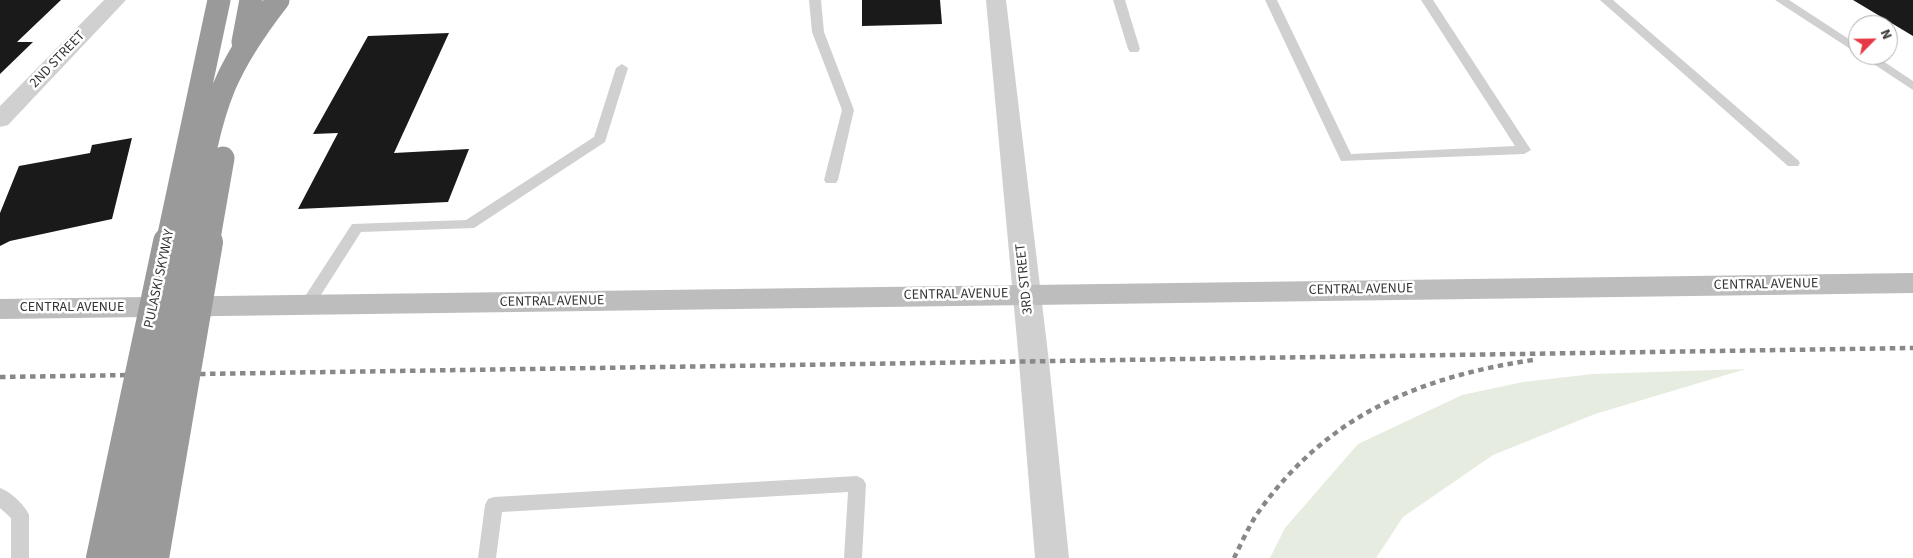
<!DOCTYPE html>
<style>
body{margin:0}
#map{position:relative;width:1913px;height:558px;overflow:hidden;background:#fff;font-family:"Source Sans 3",sans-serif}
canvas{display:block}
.north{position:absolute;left:1848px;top:15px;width:50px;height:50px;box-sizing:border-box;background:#fff;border:1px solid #adadad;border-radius:50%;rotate:67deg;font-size:14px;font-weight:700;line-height:20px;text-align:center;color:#333}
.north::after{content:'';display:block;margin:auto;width:18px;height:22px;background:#e63946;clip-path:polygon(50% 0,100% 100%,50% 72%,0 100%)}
</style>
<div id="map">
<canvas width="1913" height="558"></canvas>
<div class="north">N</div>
</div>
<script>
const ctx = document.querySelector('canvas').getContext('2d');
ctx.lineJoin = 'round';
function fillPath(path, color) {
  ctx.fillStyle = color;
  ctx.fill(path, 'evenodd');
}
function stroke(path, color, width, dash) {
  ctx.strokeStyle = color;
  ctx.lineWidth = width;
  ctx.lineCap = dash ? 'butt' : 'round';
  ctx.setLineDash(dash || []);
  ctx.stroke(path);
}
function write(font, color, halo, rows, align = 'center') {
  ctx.font = font + ' "Source Sans 3",sans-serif';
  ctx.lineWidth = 5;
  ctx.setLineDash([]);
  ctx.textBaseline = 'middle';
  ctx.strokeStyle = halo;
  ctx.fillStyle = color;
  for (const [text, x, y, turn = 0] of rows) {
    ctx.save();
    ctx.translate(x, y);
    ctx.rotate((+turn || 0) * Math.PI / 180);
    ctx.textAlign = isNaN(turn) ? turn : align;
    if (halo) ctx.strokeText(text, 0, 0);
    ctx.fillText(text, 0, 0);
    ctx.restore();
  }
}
fillPath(new Path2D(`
 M1746,369L1595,414L1493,455L1403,517L1376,558H1270L1285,528L1358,444L1462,395L1523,382L1593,374Z`), '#e6ecdf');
fillPath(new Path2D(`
 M0,0H61L17,42H33L0,74Z
 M862,0H940L942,24L862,26Z
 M1853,0H1913V36Z
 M449,33L394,153L469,149L448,202L298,209L338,133L313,134L368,36Z
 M132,138L112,219L10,241L0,246V213L19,166L90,153L92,145Z`), '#1a1a1a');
fillPath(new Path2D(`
 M809,0H821L824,32L854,110L838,180L836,183H826L824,180L842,110L812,32Z
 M1113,0H1125L1140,49L1138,52H1130L1128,49Z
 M1265,0H1277L1351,154L1515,146L1421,0H1433L1531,150L1524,154L1341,161Z
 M1600,0H1613L1798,160L1800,163L1798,166H1788Z
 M1775,0H1789L1858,45V54Z
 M1860,55H1874L1913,81V90Z
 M622,64L628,68L605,142L474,228L361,232L312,309L307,311L302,309L299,305L302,301L352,224L466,220L594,137L616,68Z
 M857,476L863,479L866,484L862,558H844L848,492L502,512L496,558H478L485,505L488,499L494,497Z
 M0,488C11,492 24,504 29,515V558H11V518L0,508Z`), '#d0d0d0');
fillPath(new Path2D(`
 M104,0H126L8,125L0,127V106Z
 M986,0H1006L1049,362L1069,558H1035L1019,362Z`), '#d0d0d0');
fillPath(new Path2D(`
 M1913,273V293L0,319V299Z`), '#bdbdbd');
stroke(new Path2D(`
 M0,377L1913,348
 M1234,558C1241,544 1248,528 1257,514C1326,416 1418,377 1533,360`), '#888', 4.5, [5.5, 4.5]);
stroke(new Path2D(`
 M243,42L251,0
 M167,244L219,0
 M188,244C198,192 204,136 224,87C237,56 257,27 278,0
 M208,244L223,158`), '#9a9a9a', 23);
stroke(new Path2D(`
 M101,558L168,242
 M125,558L188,242
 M154,558L208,242`), '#9a9a9a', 30);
write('14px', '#333', '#fff', [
 ["2ND STREET",58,60,-46],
 ["PULASKI SKYWAY",160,279,-78],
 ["3RD STREET",1025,279,-96],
 ["CENTRAL AVENUE",1766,285,-1],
 ["CENTRAL AVENUE",1361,290,-1],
 ["CENTRAL AVENUE",956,295,-1],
 ["CENTRAL AVENUE",552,302,-1],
 ["CENTRAL AVENUE",72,308]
]);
</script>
